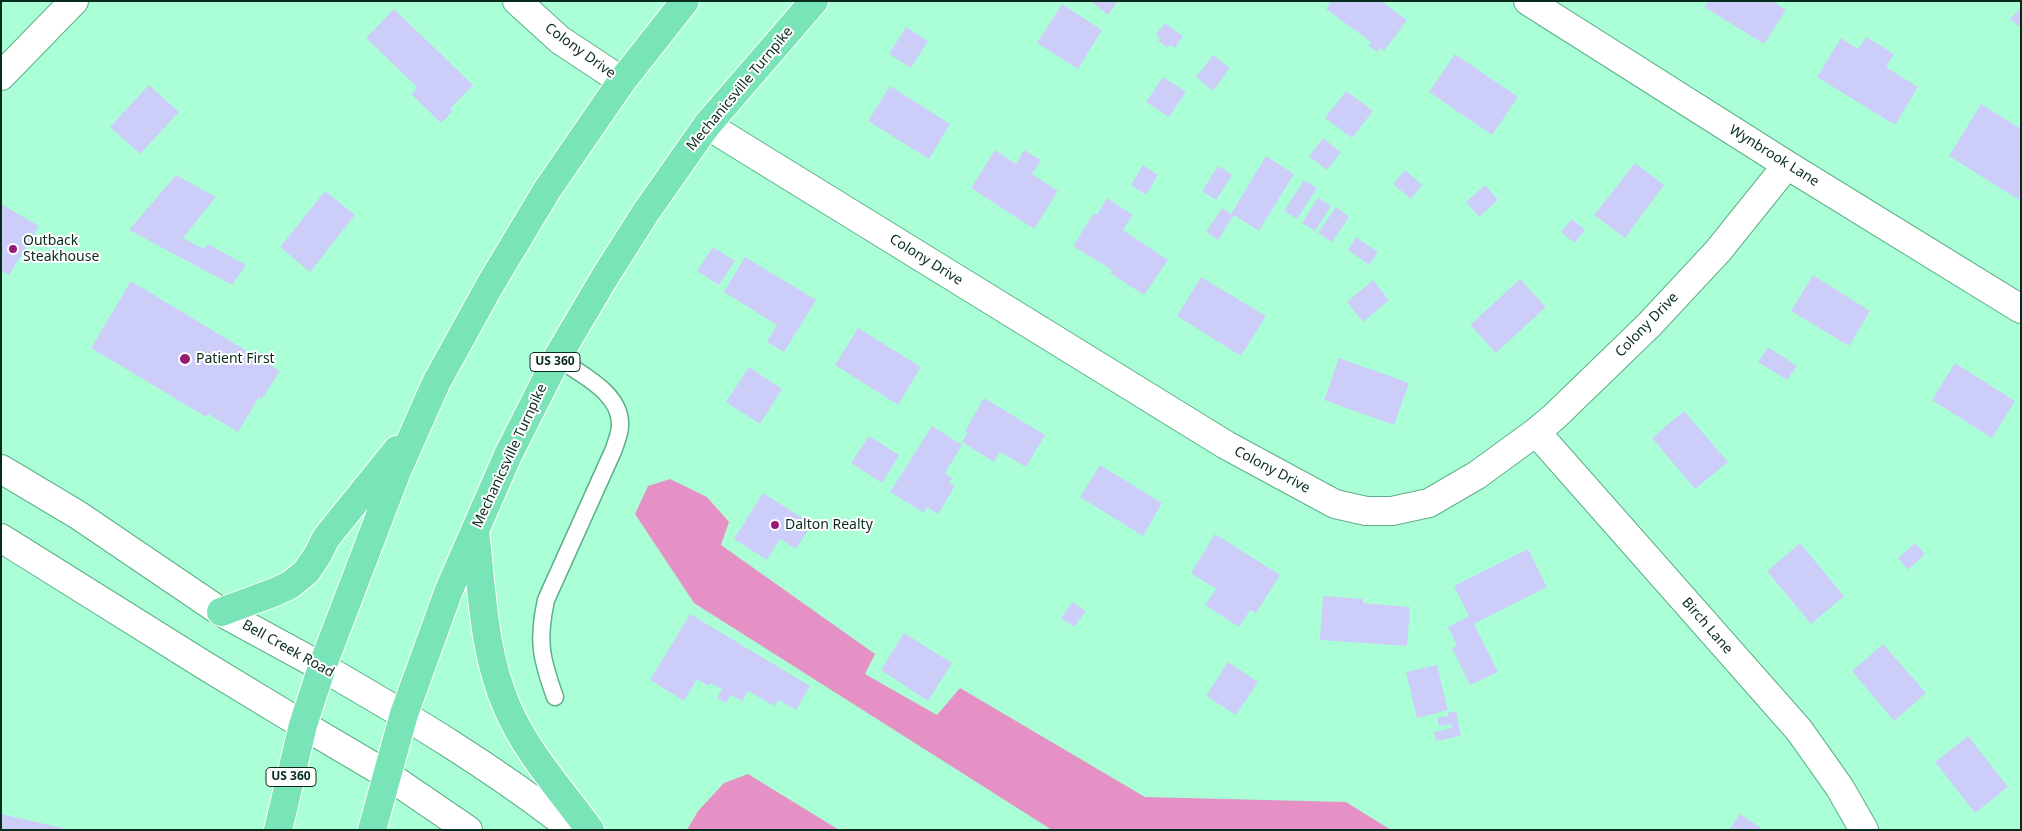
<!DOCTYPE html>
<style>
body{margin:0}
#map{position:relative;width:2022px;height:831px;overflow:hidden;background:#abffd6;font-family:"Noto Sans",sans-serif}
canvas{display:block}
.frame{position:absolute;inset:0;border:2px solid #072c1d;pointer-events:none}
</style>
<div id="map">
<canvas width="2022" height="831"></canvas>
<div class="frame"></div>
</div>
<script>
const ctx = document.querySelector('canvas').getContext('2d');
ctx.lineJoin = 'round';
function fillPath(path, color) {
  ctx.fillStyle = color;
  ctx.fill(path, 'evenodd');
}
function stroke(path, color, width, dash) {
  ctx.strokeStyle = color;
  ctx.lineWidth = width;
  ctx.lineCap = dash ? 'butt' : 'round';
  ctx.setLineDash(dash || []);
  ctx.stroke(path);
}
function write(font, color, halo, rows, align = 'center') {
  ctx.font = font + ' "Noto Sans",sans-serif';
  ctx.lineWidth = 4;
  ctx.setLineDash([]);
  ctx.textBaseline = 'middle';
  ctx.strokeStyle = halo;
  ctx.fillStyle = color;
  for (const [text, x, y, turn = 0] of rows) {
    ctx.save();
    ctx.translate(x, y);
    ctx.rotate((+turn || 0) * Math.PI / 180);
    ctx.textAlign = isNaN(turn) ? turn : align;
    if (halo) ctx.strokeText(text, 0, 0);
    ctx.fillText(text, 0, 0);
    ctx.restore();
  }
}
fillPath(new Path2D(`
 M670,479L707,497L729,522L721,545L875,654L865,674L937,715L960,688L1145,797L1346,802L1391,830H1052L694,603L635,514L648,486Z
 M748,774L839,830H687L698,811L724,783Z`), '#e691c5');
fillPath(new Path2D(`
 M1090,1H1118L1108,15Z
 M1331,1H1381L1407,20L1384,51L1380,48L1377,52L1368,45L1371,42L1326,9Z
 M1708,1H1772L1786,10L1764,44L1704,7Z
 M1062,4L1102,30L1078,69L1037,43Z
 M2021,7V28L2010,19Z
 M394,9L473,85L450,109L453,111L441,123L411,94L418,88L366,38Z
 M1165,23L1183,36L1175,48L1170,45L1168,48L1158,41L1160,38L1156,34Z
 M906,27L928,41L911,68L889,54Z
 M1866,37L1894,54L1886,67L1918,87L1895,125L1817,77L1841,38L1858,49Z
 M1455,54L1518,97L1492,135L1429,92Z
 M1213,55L1230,68L1213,91L1196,77Z
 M1163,77L1186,92L1169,117L1146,102Z
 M149,85L179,112L140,154L110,127Z
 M890,86L950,124L929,159L868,121Z
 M1346,91L1373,111L1352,138L1325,118Z
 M1981,104L2021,129L2019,200L1949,156Z
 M1323,138L1341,152L1327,170L1309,156Z
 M995,150L1016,164L1024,150L1041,160L1032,174L1058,191L1034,229L971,188Z
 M1266,156L1294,174L1259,231L1234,215L1218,240L1206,232L1222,208L1231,214Z
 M1635,163L1664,185L1625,238L1594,215Z
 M1143,165L1158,175L1146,195L1131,185Z
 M1218,166L1232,175L1216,200L1202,191Z
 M1405,170L1422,185L1411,199L1393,184Z
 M176,175L216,197L183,238L204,249L208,244L246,265L232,285L129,230Z
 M1304,180L1317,188L1297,219L1284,211Z
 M1485,185L1498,200L1479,217L1466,202Z
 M325,191L355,215L310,272L280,247Z
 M1318,197L1331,206L1315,231L1302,223Z
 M1107,198L1133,215L1123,230L1168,260L1144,295L1110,273L1112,270L1073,246L1094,213L1097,215Z
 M1,204L39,226L9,275L1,271Z
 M1336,207L1349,217L1332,242L1318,233Z
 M1572,219L1585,230L1574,243L1561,232Z
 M1356,237L1378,252L1369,265L1348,250Z
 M713,247L735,261L719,285L697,271Z
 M745,257L816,300L784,352L767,342L777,325L724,292Z
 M1813,275L1870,311L1849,346L1791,311Z
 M1201,277L1266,316L1241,356L1177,316Z
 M1520,279L1546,307L1496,353L1470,325Z
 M1373,280L1389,300L1363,322L1347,302Z
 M131,281L280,371L262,399L259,397L238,432L208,414L206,417L91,348Z
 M858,328L921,367L898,405L835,365Z
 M1768,347L1797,366L1787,380L1758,362Z
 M1339,358L1409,383L1394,425L1324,400Z
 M1955,363L2015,401L1992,438L1932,400Z
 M749,367L782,389L760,424L726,402Z
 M984,398L1045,435L1026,467L1000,452L994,462L962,442L968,432L965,431Z
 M1684,411L1728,462L1695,489L1652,438Z
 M932,426L962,445L945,473L952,478L949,483L955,486L938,514L927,507L924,513L890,492Z
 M869,436L899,455L882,483L851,463Z
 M1100,465L1162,503L1143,536L1080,497Z
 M763,493L812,524L796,549L780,539L767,560L734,539Z
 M1215,534L1280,575L1256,613L1250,610L1239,627L1205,605L1216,589L1191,573Z
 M1800,543L1844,596L1811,624L1767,571Z
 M1915,543L1925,554L1908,570L1898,558Z
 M1528,549L1547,587L1474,624L1498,672L1470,685L1452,648L1457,645L1448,627L1469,616L1454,586Z
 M1323,596L1363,599V603L1410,607L1407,646L1320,640Z
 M1072,602L1086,611L1074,627L1061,618Z
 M690,614L810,686L796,710L779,700L774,706L748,691L742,701L731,695L726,703L717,698L722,689L710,683L708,686L697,679L684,701L650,680Z
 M904,633L952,663L928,701L881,670Z
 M1883,644L1926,693L1894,721L1852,671Z
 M1228,662L1258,682L1236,715L1206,696Z
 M1437,665L1448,710L1417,718L1406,672Z
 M1456,711L1461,736L1436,741L1434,732L1452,728L1451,724L1439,726L1437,718L1448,716V713Z
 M1968,736L2008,787L1975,813L1935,762Z
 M1,814L67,829V830H1Z
 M1740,814L1764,830H1729Z`), '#cccef9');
const service = new Path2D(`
 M555,697C541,658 537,641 546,600L614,449C616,442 620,433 620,426C622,393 580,374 557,358`);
const minor = new Path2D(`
 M517,1L560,40L622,81
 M1528,1L1787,165L2021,309
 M1,76L74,1
 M707,125L1226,445L1335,504L1366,511H1392L1429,503L1477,475L1536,432L1554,417L1649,325L1718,251L1787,165
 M1536,432L1799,730L1840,788L1864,830`);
const tertiary = new Path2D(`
 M1,469L78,515L221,612L322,667
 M1,538L204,665L303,725`);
const secondary = new Path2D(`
 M322,667C409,717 494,768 573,830
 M303,725L386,774L468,830`);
const trunk = new Path2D(`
 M475,531C482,589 483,652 507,707C526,752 561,790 590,830
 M221,612L275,592L290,585L306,572L317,556L326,538L397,450
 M278,830L303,725L322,667L397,471L436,383L490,285L547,190L622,81L685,1
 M372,830L404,714L449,590L508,455L557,358L606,275L646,212L707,125L814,1`);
stroke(service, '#5daf8a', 19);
stroke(minor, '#5daf8a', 30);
stroke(tertiary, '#5daf8a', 30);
stroke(secondary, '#5daf8a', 30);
stroke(trunk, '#fff', 30);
stroke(service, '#fff', 16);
stroke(minor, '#fff', 28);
stroke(tertiary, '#fff', 28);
stroke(secondary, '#fff', 28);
stroke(trunk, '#78e4b8', 28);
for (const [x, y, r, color] of [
 [13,249,5,"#971b74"],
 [185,359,6,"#971b74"],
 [775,525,5,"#971b74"]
]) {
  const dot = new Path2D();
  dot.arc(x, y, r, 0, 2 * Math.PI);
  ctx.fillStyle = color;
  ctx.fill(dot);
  stroke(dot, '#fff', 2);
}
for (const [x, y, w] of [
 [555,362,50],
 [291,777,50]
]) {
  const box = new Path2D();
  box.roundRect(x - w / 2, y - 9.5, w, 19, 4);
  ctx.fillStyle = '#fff';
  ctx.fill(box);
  stroke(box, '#072c1d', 1);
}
write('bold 12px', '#072c1d', null, [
 ["US 360",555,362],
 ["US 360",291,777]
]);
write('14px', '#072c1d', '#fff', [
 ["Colony Drive",580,51,36],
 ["Mechanicsville Turnpike",740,89,-50],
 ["Wynbrook Lane",1774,156,32],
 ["Colony Drive",926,260,32],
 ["Colony Drive",1647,325,-46],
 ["Mechanicsville Turnpike",510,456,-65],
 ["Colony Drive",1272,470,28],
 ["Birch Lane",1707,626,49],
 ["Bell Creek Road",288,649,29]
]);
write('14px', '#072c1d', '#fff', [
 ["Outback",23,241],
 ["Steakhouse",23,257],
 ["Patient First",196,359],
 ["Dalton Realty",785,525]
], 'left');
</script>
